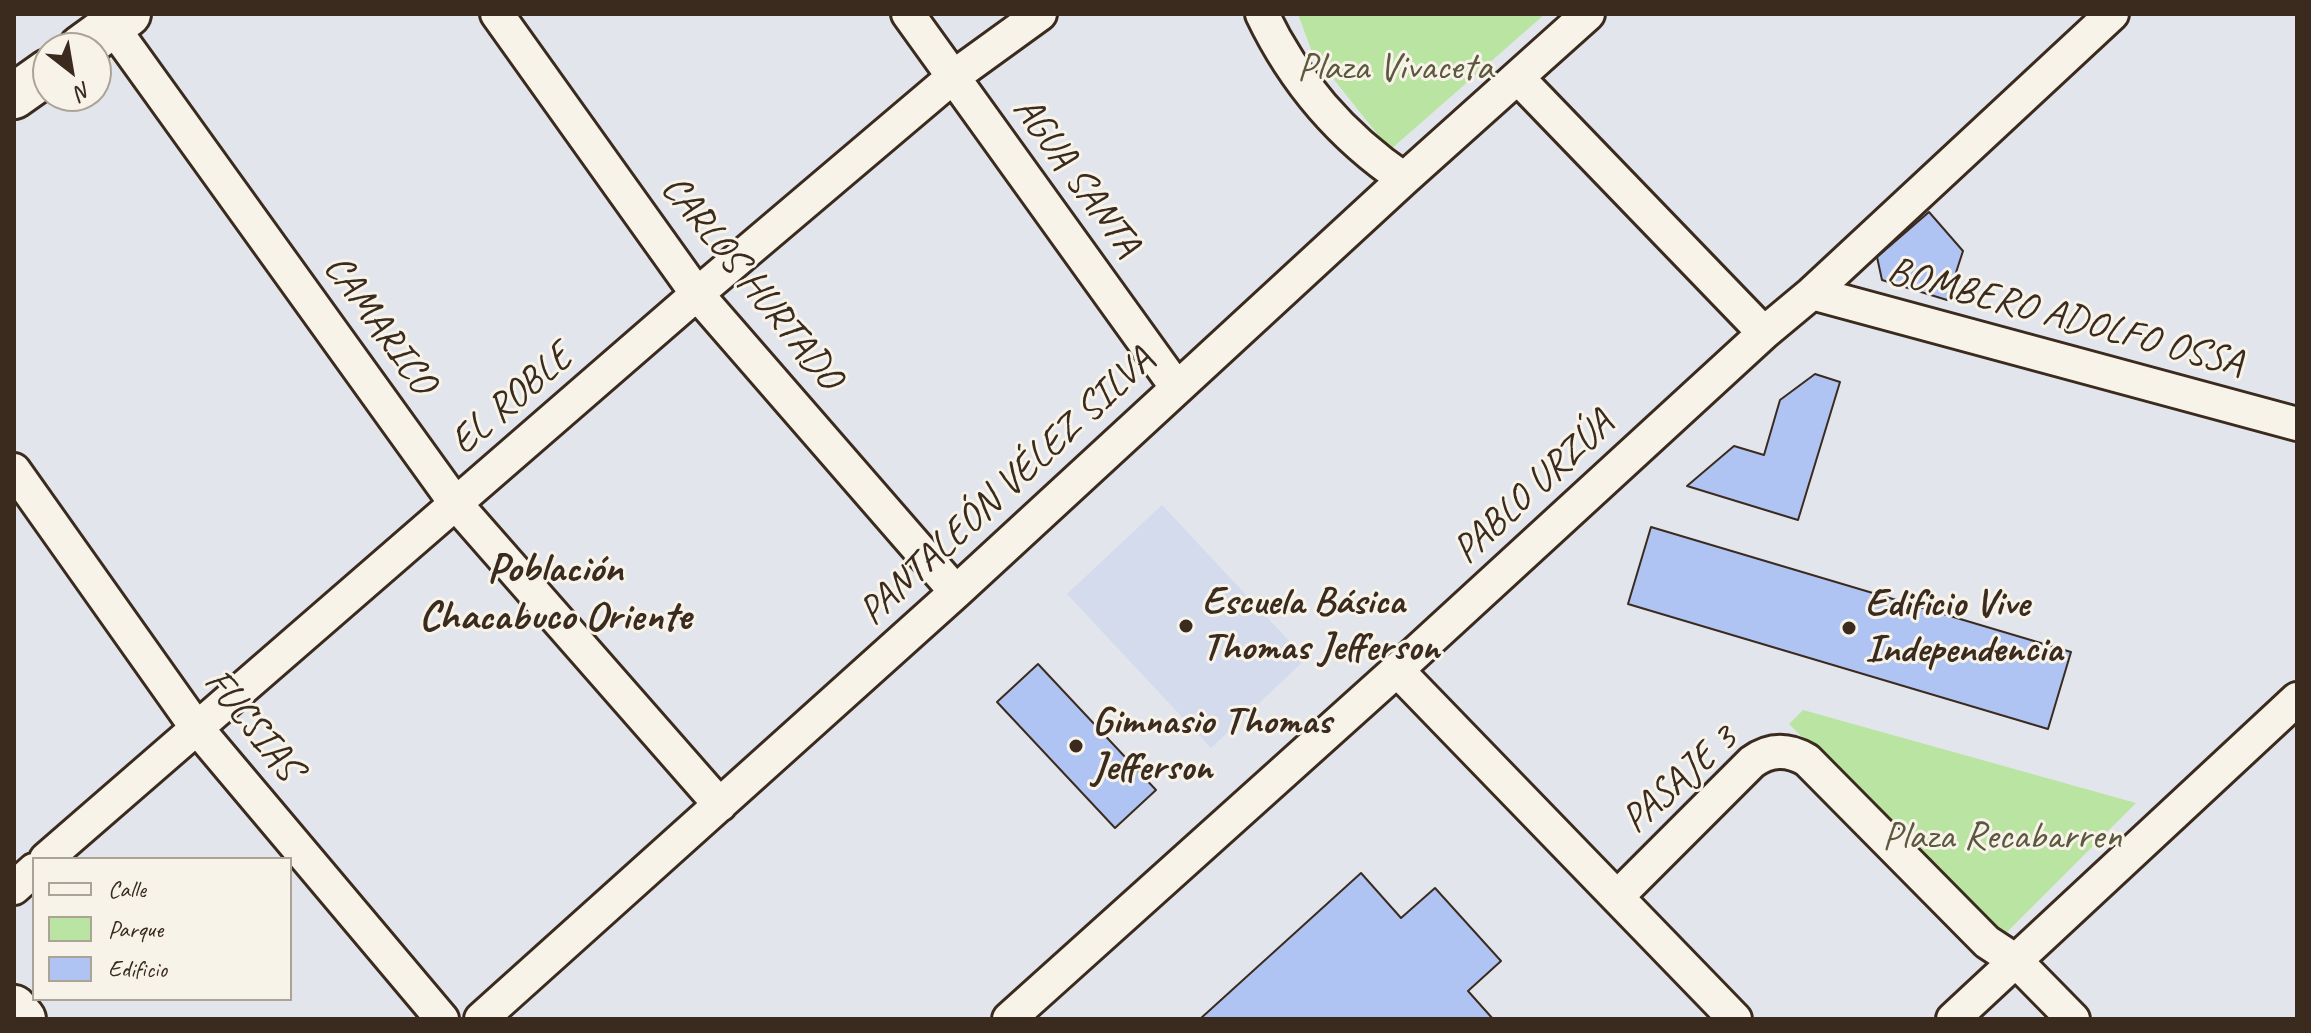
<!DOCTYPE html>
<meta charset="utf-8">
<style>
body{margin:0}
#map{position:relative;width:2311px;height:1033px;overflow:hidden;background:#e2e5eb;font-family:Caveat,sans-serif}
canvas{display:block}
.frame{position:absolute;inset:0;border:16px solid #3b2a1e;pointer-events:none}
.legend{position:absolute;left:32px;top:857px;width:260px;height:144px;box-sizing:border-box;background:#f7f3e8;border:2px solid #aca397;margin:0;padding:10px 14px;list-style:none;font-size:24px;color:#3b2a1e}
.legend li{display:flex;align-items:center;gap:16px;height:40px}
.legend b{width:40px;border:2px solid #aca397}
.north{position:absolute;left:32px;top:32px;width:80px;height:80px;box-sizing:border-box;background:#f7f3e8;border:2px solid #aca397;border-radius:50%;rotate:149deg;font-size:22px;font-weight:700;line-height:32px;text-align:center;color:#3b2a1e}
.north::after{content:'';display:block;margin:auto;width:28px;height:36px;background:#3b2a1e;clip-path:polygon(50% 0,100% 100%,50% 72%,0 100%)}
</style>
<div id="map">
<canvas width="2311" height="1033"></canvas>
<div class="frame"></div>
<ul class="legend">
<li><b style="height:10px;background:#f7f3e8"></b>Calle</li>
<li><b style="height:22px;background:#bae4a1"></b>Parque</li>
<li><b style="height:22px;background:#b0c4f3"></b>Edificio</li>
</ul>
<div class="north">N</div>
</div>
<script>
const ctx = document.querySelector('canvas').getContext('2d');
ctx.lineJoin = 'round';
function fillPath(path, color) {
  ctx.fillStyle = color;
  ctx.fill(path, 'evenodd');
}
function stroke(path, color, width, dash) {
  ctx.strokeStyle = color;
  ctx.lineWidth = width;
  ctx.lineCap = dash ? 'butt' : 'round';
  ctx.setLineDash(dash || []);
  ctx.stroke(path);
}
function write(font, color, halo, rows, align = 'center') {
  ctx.font = font + ' Caveat,sans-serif';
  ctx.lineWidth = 6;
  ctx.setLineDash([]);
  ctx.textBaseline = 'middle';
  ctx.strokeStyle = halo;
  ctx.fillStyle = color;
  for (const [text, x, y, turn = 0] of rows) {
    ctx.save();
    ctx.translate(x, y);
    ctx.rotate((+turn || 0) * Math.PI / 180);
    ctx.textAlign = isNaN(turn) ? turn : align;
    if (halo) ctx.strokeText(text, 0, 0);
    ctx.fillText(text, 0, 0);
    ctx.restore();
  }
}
fillPath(new Path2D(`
 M1162,505L1306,659L1211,748L1067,594Z`), '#d3dbed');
fillPath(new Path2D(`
 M1298,14H1545L1390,150L1312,52Z
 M1803,710L2136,803L2002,937L1789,724Z`), '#bae4a1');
const building = new Path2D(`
 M1929,212L1963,251L1947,300L1882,280L1877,257Z
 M1815,374L1840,382L1798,520L1687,486L1734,446L1764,455L1780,400Z
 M1651,527L2071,652L2048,729L1628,604Z
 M1038,664L1156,790L1115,828L997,702Z
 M1361,873L1401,918L1435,888L1501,961L1468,991L1493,1019H1200Z`);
fillPath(building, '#b0c4f3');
stroke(building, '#3b2a1e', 2);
const minor = new Path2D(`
 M497,14L697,294L956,592
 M908,14L1177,388
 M1262,14C1294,81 1342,137 1404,179
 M112,26L456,504L720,805
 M1518,78L1764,333
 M1812,293L2297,424
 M14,470L196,727L442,1019
 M1397,670L1735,1019
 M46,859L697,294L953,77L1040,14
 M14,888L34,870
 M1617,897L1752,762C1770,749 1788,749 1807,760L1987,942L2016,961L2073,1019
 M481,1019L956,592L1404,179L1588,14
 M1009,1019L1397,670L1764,333L1812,293L2112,14
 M1953,1019L2297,699`);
const secondary = new Path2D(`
 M81,48L128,14
 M14,96L48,72
 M14,1008L23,1019`);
stroke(minor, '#3b2a1e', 38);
stroke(secondary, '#3b2a1e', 50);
stroke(minor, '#f7f3e8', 32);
stroke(secondary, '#f7f3e8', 44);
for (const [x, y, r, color] of [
 [1186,626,8,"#3b2a1e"],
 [1849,628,8,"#3b2a1e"],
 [1076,746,8,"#3b2a1e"]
]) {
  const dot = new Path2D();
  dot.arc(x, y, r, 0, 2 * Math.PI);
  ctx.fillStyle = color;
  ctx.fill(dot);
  stroke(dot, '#f7f3e8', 3);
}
write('40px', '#5b583f', '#f7f3e8', [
 ["Plaza Vivaceta",1395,69],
 ["Plaza Recabarren",2002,838]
]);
write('40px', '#3b2a1e', '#f7f3e8', [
 ["AGUA SANTA",1076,177,54],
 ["CARLOS HURTADO",751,283,51],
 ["BOMBERO ADOLFO OSSA",2065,318,15],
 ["CAMARICO",379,325,54],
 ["EL ROBLE",512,400,-41],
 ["PANTALEÓN VÉLEZ SILVA",1007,487,-43],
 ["PABLO URZÚA",1534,488,-43],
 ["FUCSIAS",252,725,51],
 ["PASAJE 3",1680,780,-42]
]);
write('bold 40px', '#3b2a1e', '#f7f3e8', [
 ["Escuela Básica",1202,603],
 ["Thomas Jefferson",1202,649],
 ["Edificio Vive",1865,605],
 ["Independencia",1865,651],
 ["Gimnasio Thomas",1092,723],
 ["Jefferson",1092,769]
], 'left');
write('bold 42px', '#3b2a1e', '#f7f3e8', [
 ["Población",555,570],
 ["Chacabuco Oriente",555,618]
]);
</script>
